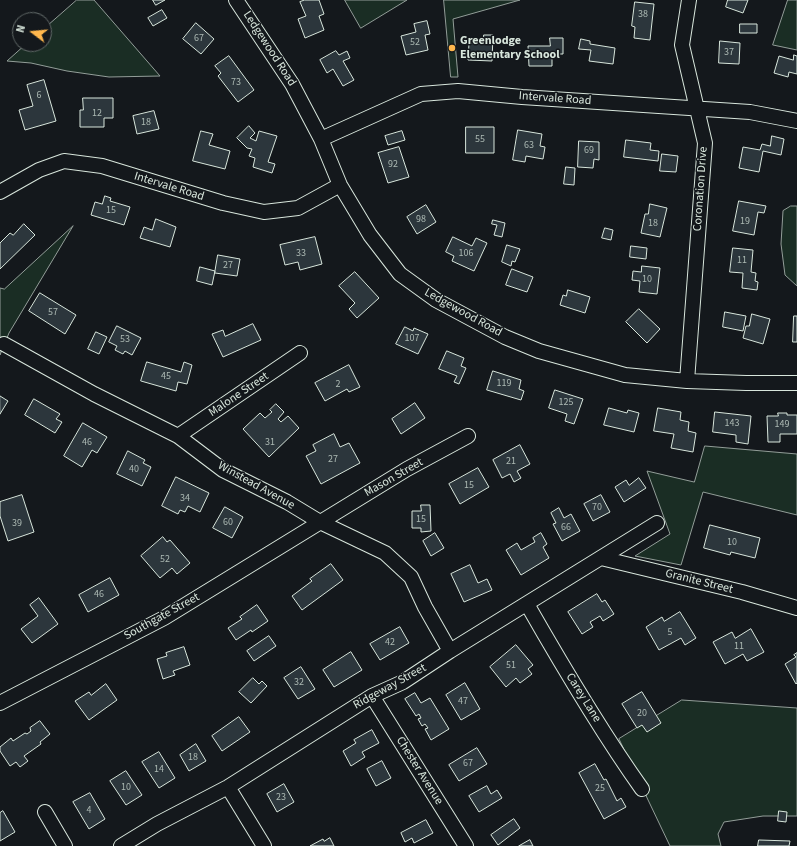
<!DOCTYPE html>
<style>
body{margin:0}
#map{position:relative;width:797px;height:846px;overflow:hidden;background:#14181c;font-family:"Source Sans 3",sans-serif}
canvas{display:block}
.north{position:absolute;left:12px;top:12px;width:40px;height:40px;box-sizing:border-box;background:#14181c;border:1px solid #626a69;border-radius:50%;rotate:286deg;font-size:11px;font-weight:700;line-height:16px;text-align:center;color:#d8e6dc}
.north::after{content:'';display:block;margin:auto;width:14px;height:18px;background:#ffb74d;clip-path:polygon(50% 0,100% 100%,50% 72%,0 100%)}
</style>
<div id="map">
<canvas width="797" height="846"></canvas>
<div class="north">N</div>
</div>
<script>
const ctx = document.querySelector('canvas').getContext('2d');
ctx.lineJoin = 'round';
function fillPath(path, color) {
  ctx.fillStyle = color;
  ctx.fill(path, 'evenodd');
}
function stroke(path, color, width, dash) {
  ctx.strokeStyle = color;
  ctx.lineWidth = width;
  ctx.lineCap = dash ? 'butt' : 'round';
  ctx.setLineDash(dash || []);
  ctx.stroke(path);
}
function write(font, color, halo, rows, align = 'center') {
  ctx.font = font + ' "Source Sans 3",sans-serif';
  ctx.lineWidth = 3;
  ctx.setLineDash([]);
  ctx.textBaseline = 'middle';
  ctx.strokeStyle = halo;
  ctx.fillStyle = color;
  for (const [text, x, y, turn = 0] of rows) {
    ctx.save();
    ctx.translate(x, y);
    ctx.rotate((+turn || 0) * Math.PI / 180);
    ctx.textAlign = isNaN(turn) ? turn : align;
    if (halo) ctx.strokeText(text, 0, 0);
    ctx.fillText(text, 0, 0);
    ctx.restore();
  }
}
const green = new Path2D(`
 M77,0H94L160,76L109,77L67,71L31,63L7,61L26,44H44V29Z
 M345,0H407L361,28Z
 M444,0H520L453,19L458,77H451Z
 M788,0H797V50L773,45Z
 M791,206H797V286L785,275L781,244L783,211Z
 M73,226L9,333L0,355V288L4,289Z
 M705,446L797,454V515L703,492L681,565L635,556L670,534L647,471L694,482Z
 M682,700L797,708V816H763L724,822L718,834L721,846H670L619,739Z`);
fillPath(green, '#1a2d24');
stroke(green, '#939e99', 1);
const building = new Path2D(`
 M153,0H165L156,5Z
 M305,0H319L324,14L319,16L324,30L305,38L298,19L306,16L300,2Z
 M728,0H748L743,13L726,7Z
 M635,2L654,4L650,40L634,38L635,27L632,26Z
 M162,10L167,18L153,26L148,18Z
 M427,21L430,34L425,35L428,50L406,55L401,36L416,32L414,24Z
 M196,23L214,39L201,54L183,39Z
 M740,24H757V33H740Z
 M484,35H493L492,61L468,60L469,43L483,44Z
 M550,38H563V54H552V66H529L528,46H550Z
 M581,39L590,41V44L615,48L613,64L589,61L591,50L579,49Z
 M720,41L740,43L739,64L719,63Z
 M336,51L339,55L347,51L350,58L343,61L354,80L343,86L333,69L327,73L320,60Z
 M794,55L797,56V74L789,72L788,77L774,73L779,56L793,60Z
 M229,56L254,90L238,102L218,76L221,73L215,66Z
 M44,80L56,121L25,130L19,110L33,106L27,85Z
 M83,98H113V118H104V127H80V110H83Z
 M154,111L159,129L137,134L133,116Z
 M249,126L255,133L250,138L256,141L259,131L277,136L268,162L275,164L272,173L253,167L255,158L249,156L252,149L247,148L237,138Z
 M466,127H494V153H466Z
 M518,130L542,134L540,146L545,147L543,159L526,156L525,162L513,160Z
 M201,131L213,134L209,145L230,151L225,169L193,161Z
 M402,131L405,140L388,145L385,136Z
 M772,136L784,139L781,155L763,151L759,172L739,168L743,147L760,150L762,144L770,146Z
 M626,140L651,143L650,150L659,151L658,161L624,157Z
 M579,141L599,142V160L594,159L593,168L578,167Z
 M399,147L409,177L388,183L378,153Z
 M662,154L678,156L676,172L660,171Z
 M566,167L575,168L574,185L564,184Z
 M105,196L111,198L110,201L130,207L124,225L91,215L95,202L102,204Z
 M739,201L766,206L764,213L758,212L754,235L733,231Z
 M650,204L667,208L660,237L641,233L645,214H648Z
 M426,205L436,222L417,234L407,217Z
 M156,219L176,227L170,247L140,238L144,227L152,230Z
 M493,220L505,223L502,237L494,235L497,225L492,224Z
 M24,224L35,235L0,269V243L10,233L13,235Z
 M605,228L613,230L611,240L602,238Z
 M315,237L322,264L300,270L298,262L285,265L280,245Z
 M453,237L472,246L476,238L487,243L474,271L452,261L454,256L446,252Z
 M507,245L520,249L515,262L512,261L511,266L502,262Z
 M631,246L647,248L646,259L630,257Z
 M733,248L753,250L751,272L756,273L755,281L758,282L757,290L742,288L743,273L730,272Z
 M218,255L240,259L237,276L215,273Z
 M642,266L660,268L657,294L639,292L640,281L632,280L633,271L641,272Z
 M200,267L215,271L212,285L197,281Z
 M512,269L533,277L527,292L506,285Z
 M355,272L379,298L357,318L349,309L355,303L339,286Z
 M568,290L590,297L585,313L560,305L563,295L566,296Z
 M40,293L76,315L65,334L29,311Z
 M639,309L660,329L647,343L626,322Z
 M725,312L746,316L743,331L723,327Z
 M752,314L770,319L763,344L743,338L746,326H749Z
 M794,316H797V342H793Z
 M253,324L261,340L223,357L212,334L223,330L225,336Z
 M117,326L141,338L132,355L125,351L123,354L115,350L117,346L109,342Z
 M405,327L413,331L414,328L428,334L418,354L396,344Z
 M96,332L107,337L99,354L88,349Z
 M447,351L464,358L461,366L466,368L459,384L454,382L457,376L439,369Z
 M147,362L181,372L184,362L192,365L187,384L178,382L176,391L141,381Z
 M349,365L360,387L349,392L347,389L325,401L315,383Z
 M493,371L521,380L519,389L524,391L521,400L487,390Z
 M555,390L583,399L574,424L565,421L567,414L549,408Z
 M0,396L8,401L0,414Z
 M34,399L60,414L56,419L62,422L55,433L25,415Z
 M415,403L425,418L401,434L392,419Z
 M276,404L284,412L278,419L281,422L288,416L299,428L269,457L243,429L260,413L265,418L272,412L270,410Z
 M609,408L627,413L628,410L639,413L634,432L604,425Z
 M658,408L681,412L680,420L689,422L688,431L696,433L693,452L671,448L674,434L654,431Z
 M715,412L751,416L748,444L736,442V435L713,432Z
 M778,413H787V415H797V434H780V442H768L767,416H778Z
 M83,423L107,437L97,453L92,450L82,467L64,456Z
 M334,434L340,447L349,443L360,463L321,484L306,456L316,451L313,445Z
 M520,445L530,464L517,471L521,478L514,482L510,474L502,478L493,460Z
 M128,451L145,460L143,463L151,467L142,486L117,474Z
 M478,468L489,487L460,504L449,484Z
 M176,477L209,493L200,512L188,506L185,512L180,510L178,514L162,506Z
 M639,478L646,488L624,502L615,487L626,480L629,485Z
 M22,495L34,532L8,541L0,516V502Z
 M601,495L610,512L593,521L584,504Z
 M421,505H430L431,531L421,532V528H412V511H421Z
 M225,507L243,517L232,538L213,528Z
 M559,508L564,518L571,514L580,531L562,541L553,524L556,523L551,513Z
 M710,525L760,538L755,558L731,552L730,555L704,548Z
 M435,533L444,548L431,556L423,541Z
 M541,533L547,544L543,547L549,558L521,575L506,550L517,543L521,550L535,542L533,538Z
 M163,537L167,542L170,540L190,563L177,574L172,568L160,578L141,556Z
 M331,564L343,580L302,610L292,596L312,581L310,579Z
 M470,565L478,583L487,579L492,590L464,602L451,574Z
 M110,578L119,595L88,612L79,595Z
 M597,594L602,602L605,600L614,614L603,621L600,616L590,622L593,627L582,634L568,612Z
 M39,598L58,624L32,643L21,629L38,616L30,605Z
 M257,605L268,621L252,632L251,630L236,640L228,628L242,619L240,617Z
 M680,612L696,638L685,645L681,638L659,650L646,627L662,617L664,621Z
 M400,627L409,643L380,660L370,644Z
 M751,629L764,652L747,661L743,654L725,664L713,642L732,632L735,638Z
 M269,636L276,646L254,661L247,651Z
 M516,645L533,665L528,669L532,674L520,683L516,678L506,687L490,667Z
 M184,647L190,665L173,671L175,675L163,679L157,659L167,656L166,653Z
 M351,652L362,670L334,687L323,670Z
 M797,653V683L796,684L785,664L796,657L794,655Z
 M301,667L315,689L298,699L284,678Z
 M253,678L259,684L262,681L267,686L251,703L239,692Z
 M465,683L480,709L461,720L446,695Z
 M106,684L117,700L89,720L75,701L89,692L91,695Z
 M642,692L661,723L647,732L642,725L637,728L622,704Z
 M415,693L421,703L430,698L449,729L431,740L425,729L428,728L425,724L422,726L418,719L421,718L419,714L416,716L405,699Z
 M239,717L250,732L222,751L212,736Z
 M40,721L50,734L40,742L41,744L24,756L28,761L20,767L16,762L10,766L0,751V747L11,738L13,741L25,733L27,734L31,731L30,728Z
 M372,730L379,743L362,752L365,757L351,766L343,751L356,743L354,740Z
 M196,744L206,761L189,771L180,755Z
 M477,748L487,764L459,781L449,765Z
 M159,752L175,778L159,788L142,762Z
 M382,761L391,778L376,786L367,769Z
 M595,764L604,780L606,779L617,801L621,798L626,807L604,819L579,773Z
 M126,771L142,795L126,805L110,781Z
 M284,784L294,802L277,812L267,794Z
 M487,786L491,794L497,790L502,798L479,812L469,796Z
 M90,793L105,819L89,829L73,802Z
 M3,811L15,832L0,841V813Z
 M779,811L787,812L786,822L778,821Z
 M514,819L520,828L498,845L491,835Z
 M426,820L433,833L414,843L412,838L405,842L401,833Z
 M330,838L334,846H310L323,839L324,841Z
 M530,840L533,846H519Z
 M759,840L790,841L789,846H758Z`);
fillPath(building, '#2c363c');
stroke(building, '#d8e6dc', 1);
const street = new Path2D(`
 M236,0L292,84L321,139L340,185L370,235L400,274L436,300L505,337L539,351L625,375L687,381L746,383H797
 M321,139L421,94L458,91L522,97L750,112L797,121
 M0,192L39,170L64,161L102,166L223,203L264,212L298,208L340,185
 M4,344L94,394L178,436L223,470L287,502L320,522L385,553L411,577L425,607L450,651
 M687,381L705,143L682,45L689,0
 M178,436L300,353
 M601,558L742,592L797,608
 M527,604C563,667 600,730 642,789
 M372,696L466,846
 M0,703L164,618L407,469L468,436
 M228,787L264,846
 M45,812L65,846
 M121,846L157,824L228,787L372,696L403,682L450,651L657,523`);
stroke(street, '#d8e6dc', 16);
stroke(street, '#14181c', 14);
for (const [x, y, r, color] of [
 [452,48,4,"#ffb74d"]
]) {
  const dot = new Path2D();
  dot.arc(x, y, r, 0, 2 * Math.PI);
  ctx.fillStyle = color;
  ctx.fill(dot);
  stroke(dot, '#14181c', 1.5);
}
write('10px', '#adbab4', null, [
 ["38",643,15],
 ["67",199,39],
 ["52",415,43],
 ["37",729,53],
 ["73",236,83],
 ["6",39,96],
 ["12",97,114],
 ["18",146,123],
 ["55",480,140],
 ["63",529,146],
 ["69",589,151],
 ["92",393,165],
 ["15",111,211],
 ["98",421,220],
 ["19",745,222],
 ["18",653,224],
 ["33",301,254],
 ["106",466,254],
 ["11",742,261],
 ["27",228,266],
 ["10",647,280],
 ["57",53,313],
 ["107",412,339],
 ["53",125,340],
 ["45",166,377],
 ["119",504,384],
 ["2",338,385],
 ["125",566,403],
 ["143",732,424],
 ["149",782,425],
 ["46",87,443],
 ["31",270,443],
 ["27",333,460],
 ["21",511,462],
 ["40",134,470],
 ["15",469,486],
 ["34",185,499],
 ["70",597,508],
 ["15",421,520],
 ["60",228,523],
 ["39",17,524],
 ["66",566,528],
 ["10",732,543],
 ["52",165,560],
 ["46",99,595],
 ["5",670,633],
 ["42",390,643],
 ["11",739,647],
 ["51",511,666],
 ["32",299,683],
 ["47",463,702],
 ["20",642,714],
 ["18",193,758],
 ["67",468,764],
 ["14",159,770],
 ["10",126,788],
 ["25",600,789],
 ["23",281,798],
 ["4",89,811]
]);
write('bold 12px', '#d8e6dc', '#14181c', [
 ["Greenlodge",460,41],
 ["Elementary School",460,55]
], 'left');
write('12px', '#d8e6dc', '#14181c', [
 ["Ledgewood Road",269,49,57],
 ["Intervale Road",555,99,4],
 ["Intervale Road",169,187,17],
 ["Coronation Drive",701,189,-86],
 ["Ledgewood Road",463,313,29],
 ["Malone Street",239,395,-34],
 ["Mason Street",394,478,-30],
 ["Winstead Avenue",256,486,29],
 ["Granite Street",699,582,14],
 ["Southgate Street",162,617,-29],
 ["Ridgeway Street",390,687,-29],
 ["Carey Lane",583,698,58],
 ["Chester Avenue",419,771,58]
]);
</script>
